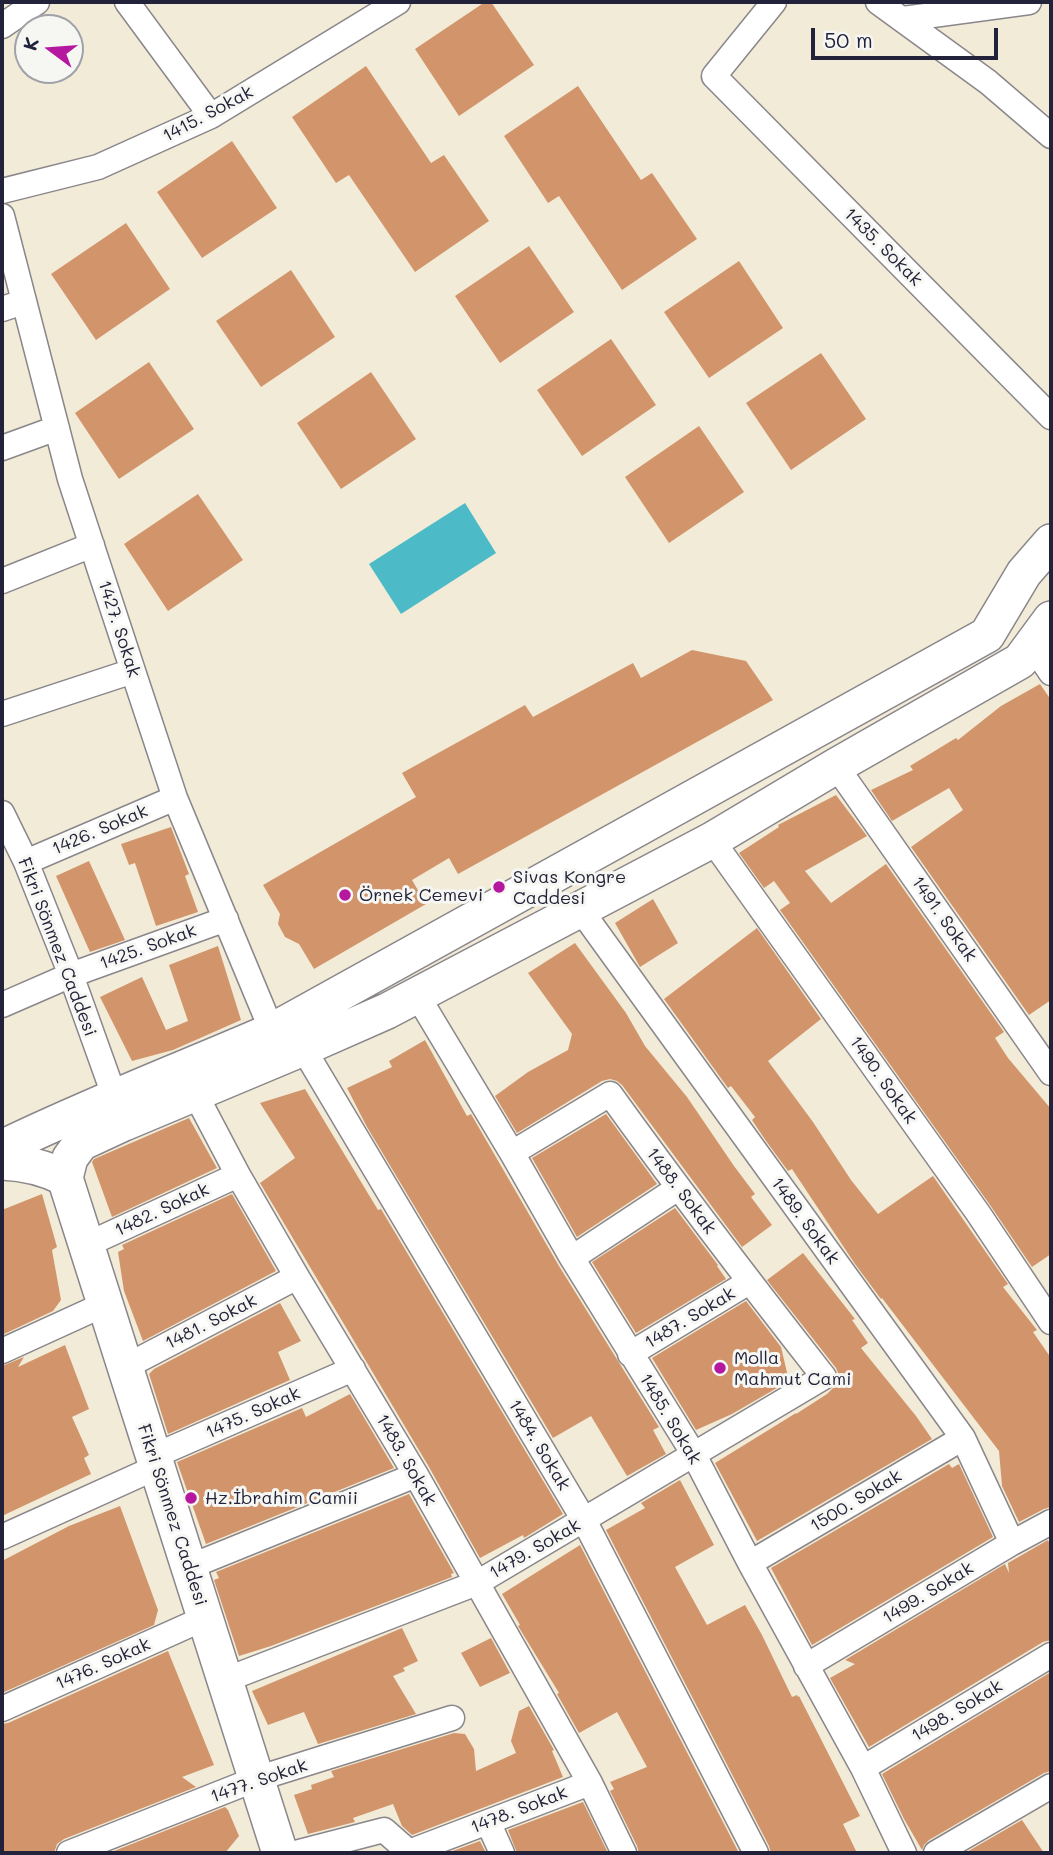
<!DOCTYPE html>
<meta charset="utf-8">
<style>
body{margin:0}
#map{position:relative;width:1053px;height:1855px;overflow:hidden;background:#f1ebd8;font-family:Mali,sans-serif}
canvas{display:block}
.frame{position:absolute;inset:0;border:4px solid #22223b;pointer-events:none}
.north{position:absolute;left:14px;top:14px;width:70px;height:70px;box-sizing:border-box;background:#f6f6f2;border:2px solid #a1a1a9;border-radius:50%;rotate:286deg;font-size:19px;font-weight:700;line-height:28px;text-align:center;color:#22223b}
.north::after{content:'';display:block;margin:auto;width:24px;height:32px;background:#b5179e;clip-path:polygon(50% 0,100% 100%,50% 72%,0 100%)}
.scale{position:absolute;left:811px;top:28px;width:187px;height:32px;box-sizing:border-box;border:4px solid #22223b;border-top:0;padding-left:9px;font-size:21px;line-height:24px;white-space:nowrap;color:#22223b;-webkit-text-stroke:5px #f6f6f2;paint-order:stroke}
</style>
<div id="map">
<canvas width="1053" height="1855"></canvas>
<div class="frame"></div>
<div class="north">K</div>
<div class="scale">50 m</div>
</div>
<script>
const ctx = document.querySelector('canvas').getContext('2d');
ctx.lineJoin = 'round';
function fillPath(path, color) {
  ctx.fillStyle = color;
  ctx.fill(path, 'evenodd');
}
function stroke(path, color, width, dash) {
  ctx.strokeStyle = color;
  ctx.lineWidth = width;
  ctx.lineCap = dash ? 'butt' : 'round';
  ctx.setLineDash(dash || []);
  ctx.stroke(path);
}
function write(font, color, halo, rows, align = 'center') {
  ctx.font = font + ' Mali,sans-serif';
  ctx.lineWidth = 6;
  ctx.setLineDash([]);
  ctx.textBaseline = 'middle';
  ctx.strokeStyle = halo;
  ctx.fillStyle = color;
  for (const [text, x, y, turn = 0] of rows) {
    ctx.save();
    ctx.translate(x, y);
    ctx.rotate((+turn || 0) * Math.PI / 180);
    ctx.textAlign = isNaN(turn) ? turn : align;
    if (halo) ctx.strokeText(text, 0, 0);
    ctx.fillText(text, 0, 0);
    ctx.restore();
  }
}
fillPath(new Path2D(`
 M465,503L496,553L401,614L369,564Z`), '#4dbbc7');
fillPath(new Path2D(`
 M485,2H491L534,65L459,116L415,49Z
 M366,66L431,163L444,155L489,221L415,272L349,175L336,183L292,117Z
 M578,86L641,180L652,173L697,239L622,290L559,196L548,203L504,136Z
 M232,141L277,208L202,258L157,192Z
 M126,223L170,289L96,340L51,274Z
 M529,246L574,312L500,363L455,296Z
 M739,261L783,328L709,378L664,312Z
 M291,270L335,337L261,387L216,321Z
 M611,339L656,405L582,456L537,390Z
 M821,353L866,419L791,470L746,403Z
 M149,362L194,429L119,479L75,413Z
 M371,372L416,439L341,489L297,423Z
 M699,426L744,492L669,543L625,477Z
 M198,494L243,560L168,611L124,544Z
 M692,650L746,661L773,700L458,874L449,858L412,880L426,904L314,969L299,944L285,937L278,924L280,914L263,885L416,797L402,773L525,705L533,717L633,663L641,678Z
 M1040,684L1051,700V1000L1029,1015L911,847L963,810L949,788L892,821L871,790L913,770L910,766L956,738L958,740L1001,706Z
 M836,795L867,836L805,871L831,903L886,864L1004,1032L995,1038L1008,1058L1051,1109V1254L1032,1267L990,1205L780,910L790,903L774,881L764,888L739,853L779,827L778,825Z
 M171,827L189,874L185,876L198,912L156,926L135,863L129,865L121,844Z
 M89,861L125,940L90,952L56,876Z
 M653,899L678,943L640,967L615,923Z
 M757,928L821,1019L768,1061L813,1122L851,1180L878,1214L933,1176L1008,1284L1003,1287L1037,1330L1033,1332L1051,1358V1507L1044,1509L1019,1522L1002,1486L999,1451L882,1298L881,1299L855,1264L792,1169L788,1171L766,1141L752,1120L755,1117L731,1086L728,1088L664,999Z
 M575,943L626,1013L645,1046L687,1097L734,1166L755,1194L751,1197L772,1225L742,1247L622,1085L617,1081L610,1079L602,1081L517,1133L495,1096L528,1072L568,1050L572,1034L528,973Z
 M218,946L241,1020L173,1050L132,1061L100,997L142,977L166,1030L188,1021L169,965Z
 M425,1040L467,1116L471,1114L559,1266L659,1427L653,1430L666,1454L627,1476L591,1416L553,1438L367,1127L347,1088L392,1067L389,1061Z
 M305,1089L378,1210L381,1209L563,1514L524,1538L523,1535L480,1558L429,1467L260,1183L295,1158L260,1103Z
 M606,1114L657,1184L577,1237L532,1158Z
 M189,1118L217,1168L112,1217L92,1162L94,1159Z
 M42,1194L57,1247L52,1250L61,1300L53,1311L2,1335V1210Z
 M232,1194L276,1271L143,1341L124,1291L118,1252L124,1249L122,1245Z
 M675,1208L718,1265L717,1266L726,1279L636,1333L592,1262Z
 M803,1253L855,1319L852,1320L868,1343L861,1348L916,1416L932,1439L757,1541L715,1463L796,1413V1414L827,1394L837,1384L838,1380L839,1375L836,1368L767,1280Z
 M746,1301L781,1347L789,1381L732,1414L696,1430L652,1358Z
 M280,1303L301,1341L278,1352L290,1380L168,1434L149,1374L154,1369Z
 M65,1345L89,1409L72,1417L89,1455L84,1458L91,1474L2,1516V1366L24,1357L18,1367Z
 M350,1394L394,1468L206,1544L177,1462L302,1408L306,1417Z
 M949,1464L952,1468L959,1464L993,1537L812,1645L771,1568Z
 M680,1480L714,1545L675,1567L707,1625L745,1605L762,1635L792,1697L797,1695L798,1697L799,1696L860,1816L843,1824L857,1853H771L769,1846L606,1530L645,1508L641,1503Z
 M409,1494L454,1573L451,1574L452,1577L271,1646L239,1656L214,1580L219,1578L216,1572Z
 M120,1506L158,1610L154,1625L2,1693V1561L69,1526Z
 M1048,1540L1051,1546V1640L1043,1642L869,1747L830,1678L855,1664L845,1660L1005,1564L1009,1573L1008,1563Z
 M580,1545L739,1853H639L637,1846L610,1791L614,1789L610,1782L647,1767L617,1712L579,1733L557,1694L559,1693L518,1626L520,1625L502,1594Z
 M402,1628L418,1661L403,1668L405,1671L393,1676L416,1714L318,1744L304,1712L268,1725L252,1691Z
 M491,1638L510,1673L480,1687L461,1653Z
 M168,1651L214,1765L182,1777L196,1787L64,1839L57,1844L54,1853H2V1724L8,1723Z
 M1051,1672V1771L1044,1773L929,1840L924,1845L922,1850L904,1819L882,1774Z
 M529,1706L554,1750L552,1751L563,1777L412,1835L402,1826L393,1804L353,1818L355,1822L308,1834L294,1795L312,1789L311,1785L334,1777L331,1771L454,1733L465,1734L474,1749L476,1771L516,1753L511,1741L519,1711Z
 M583,1802L608,1853H517L508,1830Z
 M225,1807L228,1810L239,1836L225,1853H109Z
 M1022,1820L1044,1853H965Z
 M480,1841L486,1853H447Z`), '#d2956b');
const street = new Path2D(`
 M127,2L211,116
 M774,2L714,76L1051,417
 M878,2L988,82L1051,136
 M903,19L1029,2
 M2,26L37,2
 M2,191L98,167L211,116L398,2
 M2,216L70,479L133,671L175,798L272,1031
 M2,309L23,302
 M2,448L57,428
 M2,581L92,545
 M1032,645L1051,673
 M2,714L133,671
 M836,766L1051,1073
 M2,813L26,862L71,975L120,1112
 M712,840L978,1213L1051,1322
 M26,862L175,798
 M580,909L963,1438L1012,1543
 M417,995L512,1153L572,1258L693,1453L750,1563L863,1768L904,1853
 M2,1005L71,975L226,919
 M303,1048L584,1520L756,1853
 M188,1080L238,1175L297,1277L416,1475L590,1783L624,1853
 M86,1245L238,1175
 M572,1258L678,1188
 M2,1351L105,1304
 M630,1354L749,1282
 M125,1367L297,1277
 M154,1456L353,1369
 M2,1537L157,1467
 M750,1563L963,1438
 M189,1567L416,1475
 M806,1666L1012,1543L1051,1522
 M225,1680L477,1583L824,1377C751,1284 679,1190 610,1094L512,1153
 M2,1709L205,1618
 M863,1768L1051,1655
 M488,1822L502,1853
 M69,1853L256,1779L452,1718
 M295,1853L384,1830L409,1852L590,1783
 M936,1853L1051,1786`);
const secondary = new Path2D(`
 M2,1148C90,1105 182,1070 272,1031L987,635L1024,573L1051,542
 M2,1162C25,1163 44,1167 65,1178
 M65,1178L70,1158L81,1143L124,1123L303,1048L387,1011L712,840L836,766L1020,661L1051,619
 M65,1178L280,1853`);
stroke(street, '#8a868a', 27);
stroke(secondary, '#8a868a', 38);
stroke(street, '#fff', 24);
stroke(secondary, '#fff', 35);
for (const [x, y, r, color] of [
 [499,887,7,"#b5179e"],
 [345,895,7,"#b5179e"],
 [720,1368,7,"#b5179e"],
 [191,1498,7,"#b5179e"]
]) {
  const dot = new Path2D();
  dot.arc(x, y, r, 0, 2 * Math.PI);
  ctx.fillStyle = color;
  ctx.fill(dot);
  stroke(dot, '#f6f6f2', 2.5);
}
write('18px', '#22223b', '#f6f6f2', [
 ["1415. Sokak",208,114,-28],
 ["1435. Sokak",883,247,45],
 ["1427. Sokak",119,629,72],
 ["1426. Sokak",100,830,-23],
 ["1491. Sokak",944,919,55],
 ["Fikri Sönmez Caddesi",57,947,69],
 ["1425. Sokak",148,947,-20],
 ["1490. Sokak",883,1080,55],
 ["1488. Sokak",681,1191,53],
 ["1482. Sokak",162,1210,-25],
 ["1489. Sokak",805,1221,54],
 ["1487. Sokak",690,1318,-31],
 ["1481. Sokak",211,1322,-27],
 ["1475. Sokak",253,1413,-24],
 ["1485. Sokak",670,1419,59],
 ["1484. Sokak",539,1445,59],
 ["1483. Sokak",406,1460,60],
 ["1500. Sokak",856,1501,-31],
 ["Fikri Sönmez Caddesi",172,1515,72],
 ["1479. Sokak",535,1549,-30],
 ["1499. Sokak",928,1593,-31],
 ["1476. Sokak",103,1664,-24],
 ["1498. Sokak",957,1711,-31],
 ["1477. Sokak",259,1781,-19],
 ["1478. Sokak",519,1810,-21]
]);
write('18px', '#22223b', '#f6f6f2', [
 ["Sivas Kongre",513,877],
 ["Caddesi",513,898],
 ["Örnek Cemevi",359,895],
 ["Molla",734,1358],
 ["Mahmut Cami",734,1379],
 ["Hz.İbrahim Camii",205,1498]
], 'left');
</script>
